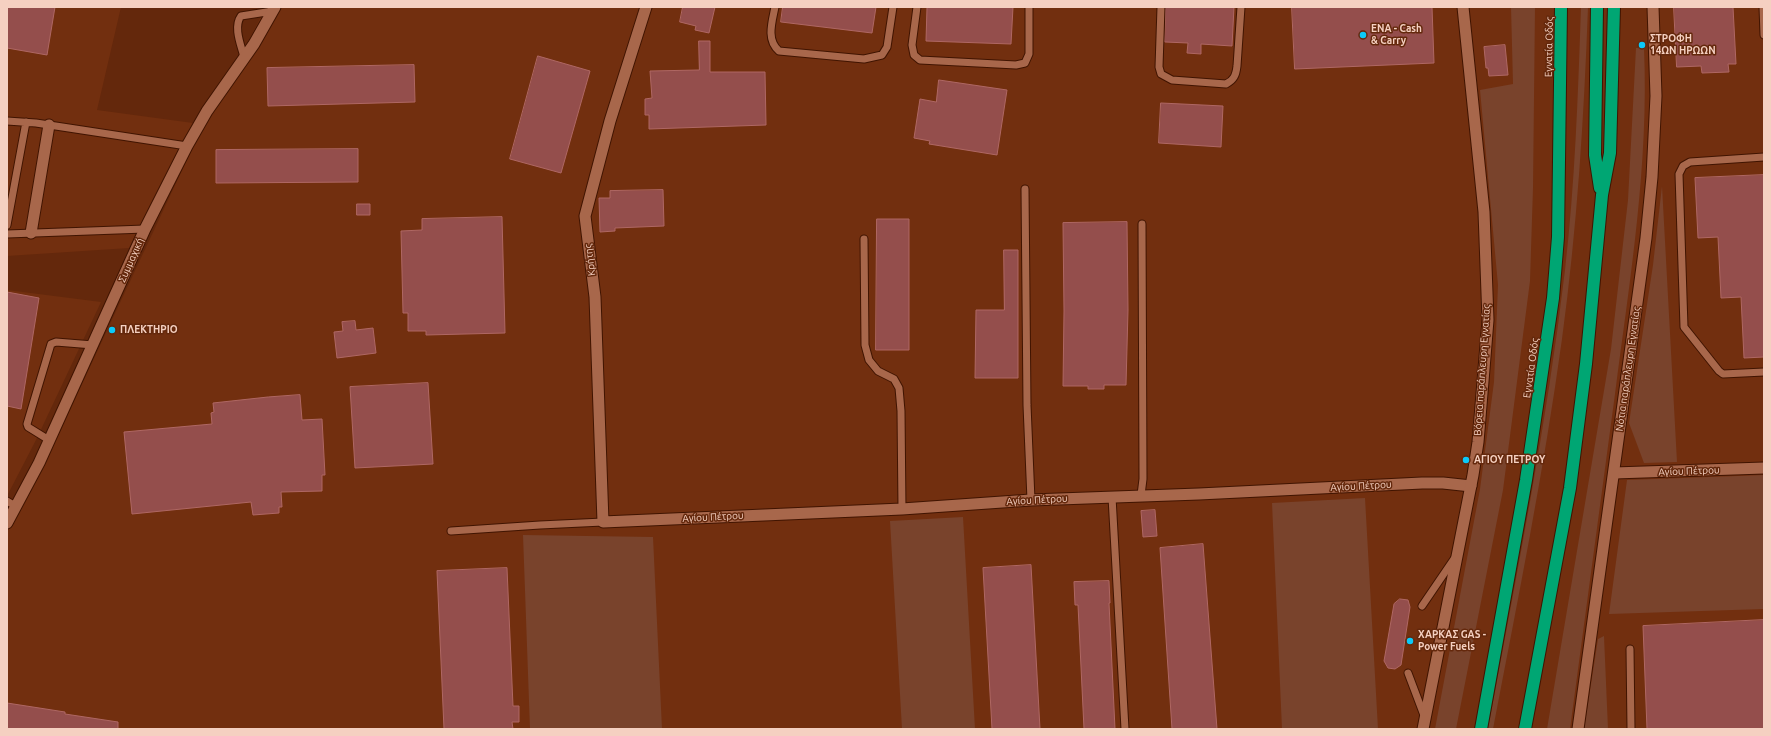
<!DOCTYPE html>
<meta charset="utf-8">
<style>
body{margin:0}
#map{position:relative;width:1771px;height:736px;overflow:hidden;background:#64280c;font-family:Ubuntu,sans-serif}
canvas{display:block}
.frame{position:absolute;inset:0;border:8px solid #f5d0c1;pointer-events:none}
</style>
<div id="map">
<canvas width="1771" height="736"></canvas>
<div class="frame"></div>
</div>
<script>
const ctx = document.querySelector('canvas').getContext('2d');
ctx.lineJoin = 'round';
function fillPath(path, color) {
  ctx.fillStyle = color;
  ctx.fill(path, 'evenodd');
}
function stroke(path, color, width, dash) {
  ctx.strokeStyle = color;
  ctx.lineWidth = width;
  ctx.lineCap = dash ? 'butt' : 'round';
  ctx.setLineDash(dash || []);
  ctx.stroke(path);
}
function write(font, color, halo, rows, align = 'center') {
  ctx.font = font + ' Ubuntu,sans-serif';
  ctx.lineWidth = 3;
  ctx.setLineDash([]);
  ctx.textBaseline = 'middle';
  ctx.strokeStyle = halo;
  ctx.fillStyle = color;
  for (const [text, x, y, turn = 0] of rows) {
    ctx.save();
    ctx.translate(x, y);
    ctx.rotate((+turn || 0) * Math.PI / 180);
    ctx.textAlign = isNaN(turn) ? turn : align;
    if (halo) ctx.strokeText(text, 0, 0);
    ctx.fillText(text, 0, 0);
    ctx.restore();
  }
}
fillPath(new Path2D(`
 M7,7H121L97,110L193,123L129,248L7,256Z
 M266,7H1764V729H7V527L52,448L192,149Z
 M7,290L101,302L37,438L7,496Z`), '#722f0f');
fillPath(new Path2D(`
 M1511,7H1535L1533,188L1530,281L1503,490L1456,729H1435L1480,489L1494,382L1498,285L1480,90L1513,84Z
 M1581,7H1588C1584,118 1577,229 1562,339C1544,470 1518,599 1493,729H1488C1516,577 1547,424 1565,270C1575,183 1578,95 1581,7Z
 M1636,48H1644C1649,164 1630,279 1615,394C1600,506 1585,617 1570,729H1547L1611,349L1628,200Z
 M1662,186L1677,462L1644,463L1629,423L1653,265Z
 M1764,475V609L1609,614L1627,480Z
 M1365,498L1378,729H1282L1272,503Z
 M963,517L975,729H902L890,521Z
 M523,535L653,537L662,729H530Z
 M1604,636L1608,729H1584L1598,639Z`), '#79432c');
const building = new Path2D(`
 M7,7H55L47,55L7,48Z
 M683,7H715L709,33L695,30L696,26L680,22Z
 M783,7H876L872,33L781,22Z
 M935,7H1013L1011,44L926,41L927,8Z
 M1166,7H1234L1232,46L1201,44V54L1187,53L1188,43L1165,42Z
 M1292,7H1432L1434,63L1295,69Z
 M1674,7H1733L1736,64H1728L1729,72L1702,73L1701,66L1677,67Z
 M699,41H710V72H765L766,125L649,129V115H645V99L652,98L650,71L699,70Z
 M1505,45L1508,75L1489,76L1488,68H1486L1484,47Z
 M538,56L590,71L561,173L510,159Z
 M414,65L415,102L268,106L267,68Z
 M939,80L1007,90L997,155L929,144L930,141L914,138L920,99L936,102Z
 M1161,103L1223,106L1221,147L1159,143Z
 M358,149V182L216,183V150Z
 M1764,175V357L1744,358L1741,297L1721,298L1718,237L1698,238L1695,178Z
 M663,190L664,226L615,228V231L600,232L599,198H610V191Z
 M357,204H370V215H357Z
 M502,217L505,333L426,335V331H408V313H403L401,231L422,230V219Z
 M877,219H909V350H876Z
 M1127,222L1128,310L1126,385H1104V389H1088V386H1063L1064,311L1063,223Z
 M1004,250H1018V378H975L976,310H1004Z
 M7,292L39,298L21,409L7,406Z
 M355,321L356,330L373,328L376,353L337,358L334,332L343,331L342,322Z
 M428,383L433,464L355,468L350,387Z
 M300,395L302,420L322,419L325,475H322V491L281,492L282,507H279V513L253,515L251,502L132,514L124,432L212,424L211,413L214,412L213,403L268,397Z
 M1155,510L1157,536L1143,537L1141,511Z
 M1203,544L1217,729H1172L1160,548Z
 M1031,565L1040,729H992L983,568Z
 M507,568L513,706H519V722H512L513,729H444L437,571Z
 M1109,581L1110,603H1109L1115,729H1084L1078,605H1075L1074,582Z
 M1400,599L1408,600L1410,607L1401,665L1395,669L1388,668L1384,661L1394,604Z
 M1764,620V729H1647L1643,626Z
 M7,703L65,712V714L118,722V729H7Z`);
fillPath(building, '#944e4c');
stroke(building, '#af6763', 1);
const service = new Path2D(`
 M775,7C772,22 766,40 779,51L864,59L882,55L887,47L893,7
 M917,7L912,45L914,55L920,60L1016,65L1025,63L1029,54V7
 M1161,7L1159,67L1161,74L1172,80L1226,84C1234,80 1236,75 1237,66L1241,7
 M1763,7L1764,35
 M244,57C241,45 233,27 241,16L273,11
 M7,121L36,123L187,146
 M1764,157L1690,162L1683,166L1679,174L1684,327L1719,371L1723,374L1764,372
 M1025,189L1027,405L1031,500
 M7,225L26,122
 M7,234L145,229
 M864,239L865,345L869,360L878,371L894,379L899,388L901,411L902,509
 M49,440L28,427L27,424L51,344L56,342L93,345
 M1141,495L1143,479L1142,224
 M1112,497L1125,729
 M7,501L17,507
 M451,531L540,525L603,522
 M1422,606L1454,559
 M1630,649L1631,729
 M1408,673L1425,718`);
const minor = new Path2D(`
 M646,7L610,121L585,216L595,297L603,522L902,509L1031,500L1199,494L1422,483H1443L1471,486
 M31,233L49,125
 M1614,473L1764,468`);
const tertiary = new Path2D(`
 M7,523L39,463L145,229L187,146L207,111L254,44L275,7
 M1423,729L1473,475L1478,442L1488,320L1484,212L1463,7
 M1578,729L1646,238L1652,177L1656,96L1653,7`);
const motorway = new Path2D(`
 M1597,7L1595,155L1600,188
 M1481,729L1526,480L1553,298L1558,237L1561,7
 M1525,729L1570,488L1586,364L1602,195L1610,153L1614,7`);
stroke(service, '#401401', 9);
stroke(minor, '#401401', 13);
stroke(tertiary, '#401401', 13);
stroke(motorway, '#401401', 14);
stroke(service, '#a8674b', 7);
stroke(minor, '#a8674b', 11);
stroke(tertiary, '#a8674b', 11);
stroke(motorway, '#00a673', 12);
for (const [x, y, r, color] of [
 [1363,35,4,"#0bcafa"],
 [1642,45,4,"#0bcafa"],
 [112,330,4,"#0bcafa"],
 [1466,460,4,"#0bcafa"],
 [1410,641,4,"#0bcafa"]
]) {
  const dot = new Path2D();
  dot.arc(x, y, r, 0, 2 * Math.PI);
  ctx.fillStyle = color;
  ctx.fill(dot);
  stroke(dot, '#64280c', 1.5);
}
write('bold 10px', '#f5d0c1', '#64280c', [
 ["ENA - Cash",1371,29],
 ["& Carry",1371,41],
 ["ΣΤΡΟΦΗ",1650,39],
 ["14ΩΝ ΗΡΩΩΝ",1650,51],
 ["ΠΛΕΚΤΗΡΙΟ",120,330],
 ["ΑΓΙΟΥ ΠΕΤΡΟΥ",1474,460],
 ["ΧΑΡΚΑΣ GAS -",1418,635],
 ["Power Fuels",1418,647]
], 'left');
write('10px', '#f5d0c1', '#64280c', [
 ["Εγνατία Οδός",1549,47,-89],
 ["Συμμαχική",131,260,-66],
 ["Κρήτης",590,260,-97],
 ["Εγνατία Οδός",1531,368,-82],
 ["Νότια παράπλευρη Εγνατίας",1628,369,-82],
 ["Βόρεια παράπλευρη Εγνατίας",1482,370,-86],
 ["Αγίου Πέτρου",1689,471,-2],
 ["Αγίου Πέτρου",1361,486,-3],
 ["Αγίου Πέτρου",1037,500,-3],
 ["Αγίου Πέτρου",713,517,-3]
]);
</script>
